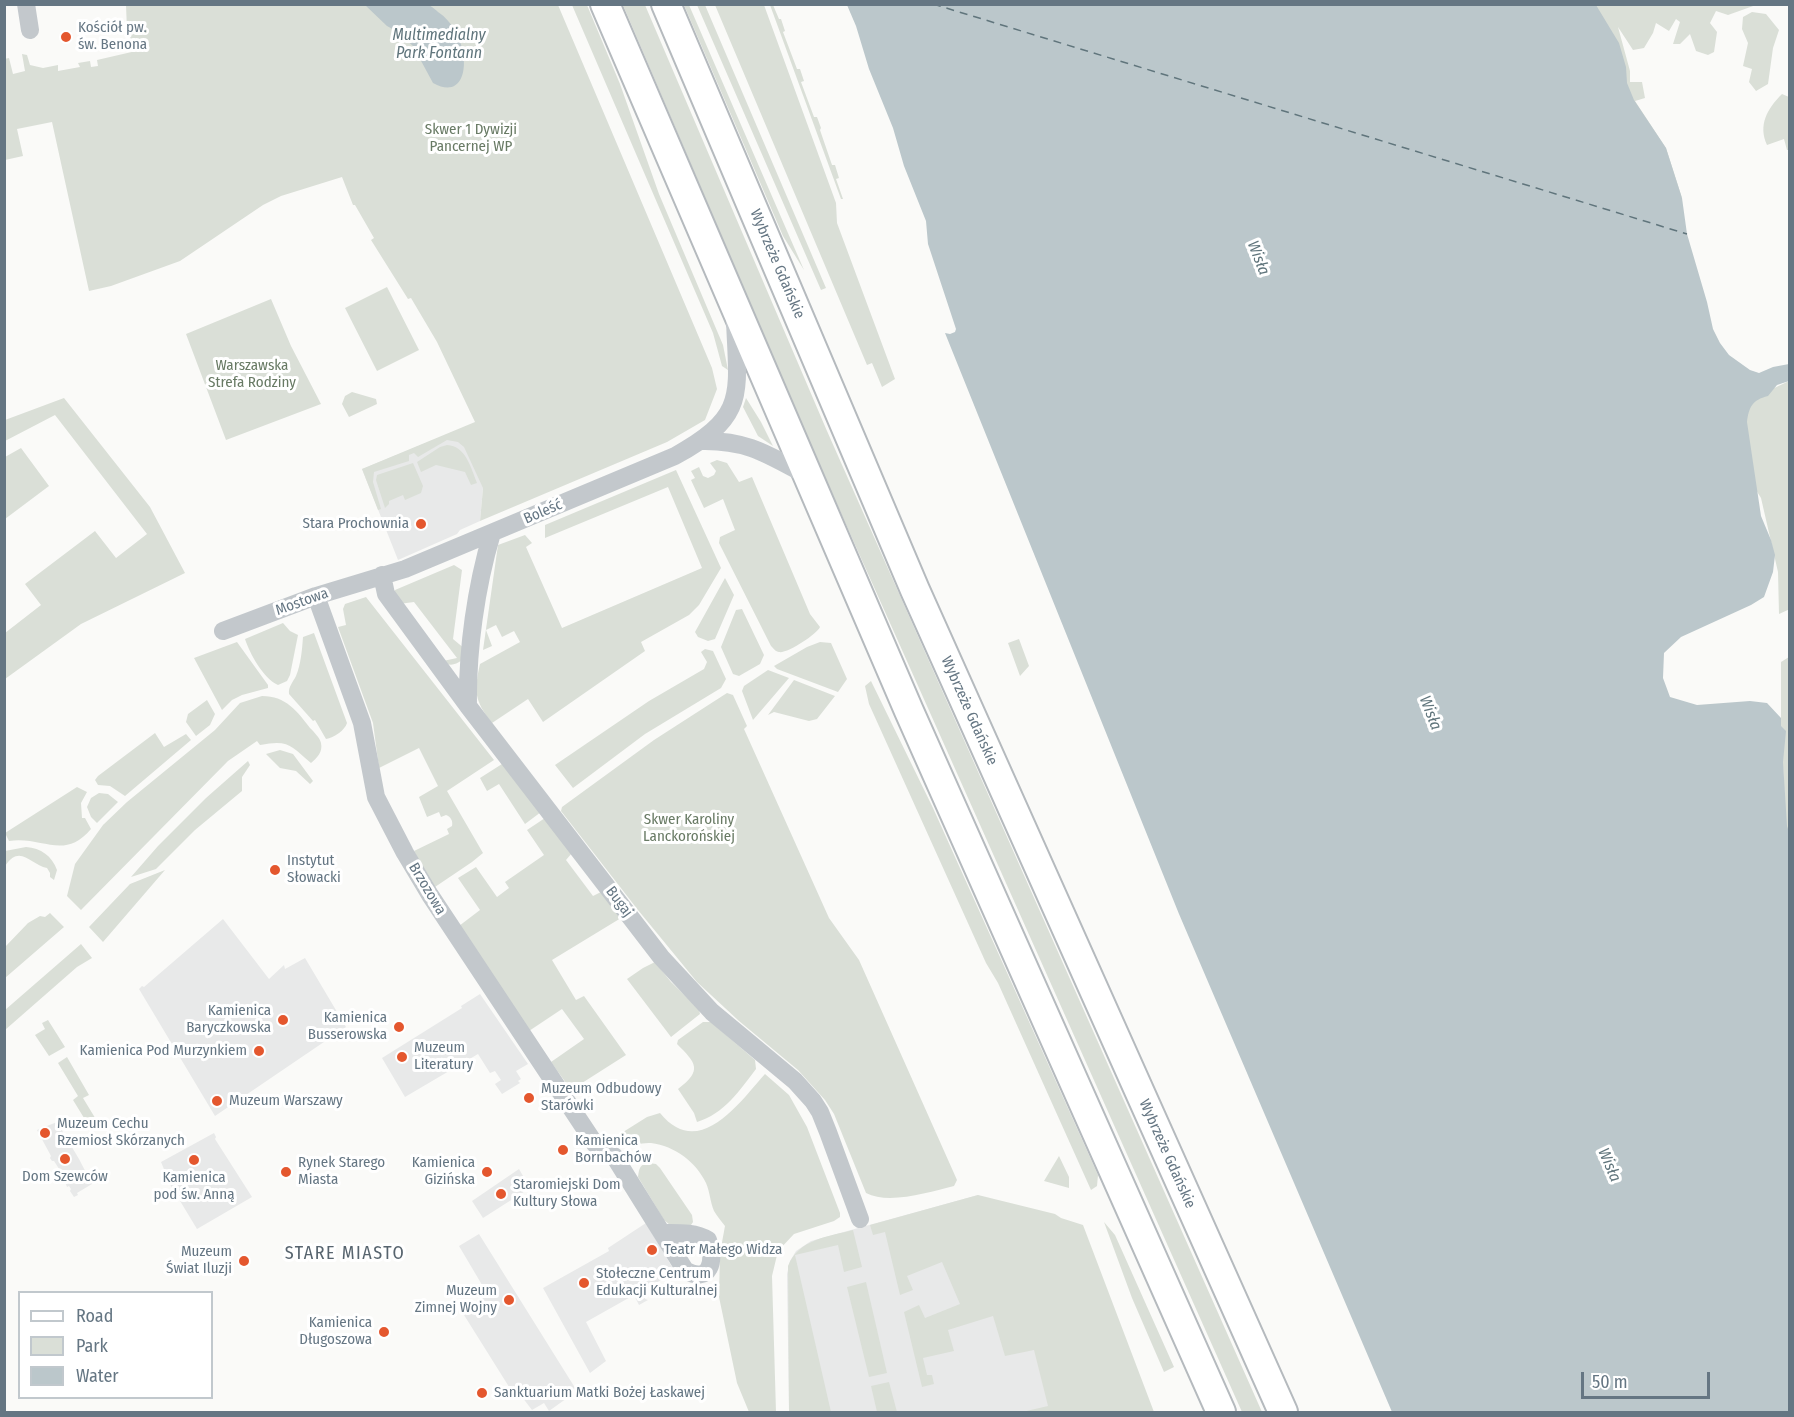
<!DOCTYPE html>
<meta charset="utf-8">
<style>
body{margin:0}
#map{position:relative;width:1794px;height:1417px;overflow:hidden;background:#fafaf8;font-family:"Fira Sans Condensed",sans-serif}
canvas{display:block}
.frame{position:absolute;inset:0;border:6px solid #657683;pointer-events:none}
.legend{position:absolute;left:18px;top:1291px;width:195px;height:108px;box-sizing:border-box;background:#fff;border:2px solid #c1c8cd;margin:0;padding:8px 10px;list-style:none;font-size:18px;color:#657683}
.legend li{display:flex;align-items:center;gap:12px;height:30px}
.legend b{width:30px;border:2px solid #c1c8cd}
.scale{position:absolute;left:1581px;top:1372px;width:129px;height:27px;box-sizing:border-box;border:3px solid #657683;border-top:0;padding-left:8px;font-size:18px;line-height:21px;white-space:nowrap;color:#657683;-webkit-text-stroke:4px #fff;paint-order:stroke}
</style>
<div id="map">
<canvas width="1794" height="1417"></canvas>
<div class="frame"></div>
<ul class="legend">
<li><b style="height:8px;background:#fff"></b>Road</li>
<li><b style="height:16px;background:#dadfd7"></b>Park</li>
<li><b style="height:16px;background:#bbc7cb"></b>Water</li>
</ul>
<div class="scale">50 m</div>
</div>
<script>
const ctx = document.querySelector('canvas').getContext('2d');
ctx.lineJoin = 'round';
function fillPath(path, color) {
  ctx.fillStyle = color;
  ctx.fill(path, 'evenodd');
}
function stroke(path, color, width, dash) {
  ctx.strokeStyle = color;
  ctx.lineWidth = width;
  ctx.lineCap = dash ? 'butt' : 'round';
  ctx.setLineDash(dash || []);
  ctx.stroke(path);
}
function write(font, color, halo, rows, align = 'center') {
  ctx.font = font + ' "Fira Sans Condensed",sans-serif';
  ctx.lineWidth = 6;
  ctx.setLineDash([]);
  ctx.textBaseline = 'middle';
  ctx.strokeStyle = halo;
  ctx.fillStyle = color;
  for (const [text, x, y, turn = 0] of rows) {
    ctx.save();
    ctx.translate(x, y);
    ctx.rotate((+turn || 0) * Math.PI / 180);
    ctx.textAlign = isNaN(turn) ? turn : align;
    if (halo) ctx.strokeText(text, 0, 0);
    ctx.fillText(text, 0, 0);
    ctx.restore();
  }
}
fillPath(new Path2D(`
 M475,423L485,466L480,521L460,530L457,534L398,560L362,469Z
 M223,919L269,979L284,965L285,969L305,958L346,1027L215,1116L139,989L142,986L144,987Z
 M480,994L528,1064L516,1071L521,1079L518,1081L520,1083L502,1094L495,1084L501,1080L495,1071L490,1073L478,1054L405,1097L382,1058L462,1008L461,1006Z
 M57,1122L79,1159L92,1184L77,1193L78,1195L74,1197L70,1191L71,1189L69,1186L67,1187L63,1177H61L60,1174L61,1172L54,1161H52L50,1158L51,1156L37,1130Z
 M214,1133L216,1137L215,1139L252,1197L197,1229L171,1186L161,1162Z
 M519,1169L530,1188L483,1218L472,1201Z
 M978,1195L1128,1412H789L787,1274L790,1261L796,1251L811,1241Z
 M646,1223L675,1272L642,1291L645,1299L648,1300L639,1305L634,1295L586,1322L606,1361L590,1373L543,1288L609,1251L608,1248Z
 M479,1234L577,1391L549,1411L544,1403L532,1410L522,1397L511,1390L464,1315L472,1310L470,1306L488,1295L459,1246Z`), '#e8e9e9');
fillPath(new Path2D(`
 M126,5H558L712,368L717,389L705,420L667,442L480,521L483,488L464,447L458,442L447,440L418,457L414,453L409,455V461L374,472L373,482L381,509L378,510L362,469L475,422L437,342L411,298L408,299L371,240L374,238L355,205H353L342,177L281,196L263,205L180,261L111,286L89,291L52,122L17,129L23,156L5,160L4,59L9,58L13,74L25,71L22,54L27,55L30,65L43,68L58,65V71L80,67L78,63L90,61L91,67L98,66L97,60L136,51L127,30Z
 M572,5H587L620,84L659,194L723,345L728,370L722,366L713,333Z
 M623,5H645L827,431L1262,1412H1242L807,437Z
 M684,5H689L804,270L783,236Z
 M697,5H705L826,288L821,290Z
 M715,5H764L836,203L837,223L895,379L882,387L872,363L867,365Z
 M770,5H773L779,19H781L785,31L783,32L797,69H800L804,81L801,82L814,117H817L821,128L820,130L832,165H835L839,178L836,179L843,199H841Z
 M1568,5H1756L1728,15L1716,11L1710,23L1717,32L1714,52L1708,55L1696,51L1690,34L1680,44H1673L1680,22L1676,19L1669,31L1656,23L1653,33L1644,48L1633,50L1618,27L1630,71V82H1642L1645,98L1635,101L1666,148L1682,198Z
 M1752,12L1766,14L1779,30L1773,48L1768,84L1756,91L1749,82L1752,69L1743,66L1748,43L1742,29L1743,17Z
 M1782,94L1789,97V150H1787L1784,139L1767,145C1758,125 1767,109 1782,94Z
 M387,287L419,350L377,371L345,308Z
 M271,299L291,346L321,404L226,440L186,334Z
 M1789,381L1790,609L1779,614L1778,572L1761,498L1756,490L1741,420L1747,401Z
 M352,392L376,399L377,404L349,417L342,404L345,396Z
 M64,398L150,507L185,573L81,624L5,679V633L41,605L25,584L95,531L116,558L147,534L55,415L5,441V420Z
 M746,398L761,422L773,446L758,436L743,407Z
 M447,445C466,446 471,468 477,483L471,485L465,472L436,465L421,472L417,462L440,447Z
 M21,448L49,486L5,519V457Z
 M717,460L727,463L739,482L752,477L810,614L820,627C817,634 787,654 779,652C776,652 773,648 771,646L719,543L720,537L735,530L723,499L704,508L691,480L695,478L691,471L699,467L703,476L708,478L714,475L716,471L710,463Z
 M413,463L423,486L421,493L405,500L403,495L389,501V504L385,508L376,480L377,475Z
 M676,470L721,568L699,605L689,615L641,642L645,651L543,722L528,699L492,723C474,700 474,691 480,664L520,642L514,631L502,637L496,625L486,630L492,646L483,650L498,545L525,535L532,543L526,547L562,628L702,568L668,487L545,538V525Z
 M454,565L462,570L453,639L465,649L462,660C455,665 449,667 443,661L457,658L414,602L399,604L392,594L395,590Z
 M725,578L734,595L715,639L708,641L698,637L695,632Z
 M366,597L494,760L447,791L483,853L472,862L432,889L414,851L449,834L447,829L452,826C453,821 451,817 446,815L441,817L439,812L427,817L419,797L438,786L419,748L379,768L373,723L338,627L346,625L343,609L345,604Z
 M742,609L764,655L760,664L739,676L733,674L721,647L736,610Z
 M283,623L290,631L298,635L290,675L287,681L278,685C263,678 250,654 245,639Z
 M314,633L347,723C345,730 334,738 326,739L315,720L313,721L289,694C288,687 293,682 296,676C301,664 302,650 303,637Z
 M1019,639L1029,666L1020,676L1008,643Z
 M237,642L268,685V688L242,695L232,700L222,710L194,658Z
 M820,642L831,643L847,679L838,692L777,669L774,666L807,647Z
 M705,649L713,651L726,679L721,688L645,734L573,788L555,765L649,701L704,669L707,662L701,652Z
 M1789,657V890L1781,726V662Z
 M768,670L789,678L753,720L742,691L744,686Z
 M794,680L835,696L817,719L809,721L774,712L768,715Z
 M871,681L933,808L1098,1175L1097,1186L1091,1190L998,983L986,963L869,704L865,686Z
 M727,693L733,695L747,726L744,729L829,918L859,960L957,1180L954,1186C929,1192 889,1205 866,1193L834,1114L825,1100L798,1070L739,1021L697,982L638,910L561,811L562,807L654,740Z
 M262,696C286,696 297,711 310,728C314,732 320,738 321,743C323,752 317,758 311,763C291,746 289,739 260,745L257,741L228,761L81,910L67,896L75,864L103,825L127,802L215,730L240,703Z
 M207,700L215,714L210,725L196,736L186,722L188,714Z
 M155,733L164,747L186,734L191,740L125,796L110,786L98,785L95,780L98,776Z
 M280,750L293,754L313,781L310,784L296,771L280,768L266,754Z
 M248,761L250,765L242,777V791L195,830L156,869L131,877L158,846L206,798Z
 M502,764L541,812L525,824L499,784L487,791L480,778Z
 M77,787L87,792L81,803L82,818H85L91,829C64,861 43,836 9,841L5,833Z
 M99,793L108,794L118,802L97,823L91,817L87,807L91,798Z
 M545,818L572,853L566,860L593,896L601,892L621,918L552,960L576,1000L584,996L626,1055L571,1090L551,1062L584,1039L562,1009L529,1031L459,926L480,910L458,878L476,867L497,897L509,888L505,882L544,855L527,830Z
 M26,847C41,848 52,856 57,870L54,880L50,877V873L47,868C31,865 20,843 5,866V851Z
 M165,870L103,942L89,927L130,884Z
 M50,913L64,927L5,978V947L28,923L40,916L45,917Z
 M81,944L92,958L77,967L5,1030V1010Z
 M655,962L671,982L699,1009L700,1014L671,1037L627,979L643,968Z
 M48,1020L65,1047L49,1056L35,1035L45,1029L42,1023Z
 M703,1022H711L755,1060L756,1069C740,1090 724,1114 697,1122L694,1113L678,1089C703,1070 696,1063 677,1044L678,1040Z
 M67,1057L89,1095L83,1098L100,1126L92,1131L73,1100L78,1096L58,1063Z
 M765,1074L789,1095L807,1127L840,1213V1217L834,1221L794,1234L778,1251L772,1276L776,1412H749L737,1383L719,1297L720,1253L725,1226C721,1221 717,1216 714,1211C710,1202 710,1192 706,1183C696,1162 675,1146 651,1143C640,1142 630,1148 618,1146L612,1139L647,1117L660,1113C699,1161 739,1103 765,1074Z
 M1059,1156L1069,1177V1188L1044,1181Z
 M649,1163L656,1164L660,1168L692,1215L693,1222L689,1228L670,1225L664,1220L638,1177C639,1168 640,1164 649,1163Z
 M978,1195L1055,1214L1061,1218L1083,1225L1154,1412H1022L1048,1406L1034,1350L1005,1356L993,1316L948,1330L954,1351L923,1358L927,1375H932L934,1384L922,1387L904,1312L919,1305L925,1318L960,1304L942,1262L907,1276L913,1290L900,1295L885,1232L873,1235L870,1225Z
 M1104,1222L1115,1235L1174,1367L1164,1372L1132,1298Z
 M853,1230L862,1267L844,1272L838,1245L795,1255L831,1412H789L788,1266C799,1239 827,1237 853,1230Z
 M866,1282L887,1373L869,1377L847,1287Z
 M889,1382L897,1412H877L871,1386Z`), '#dadfd7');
fillPath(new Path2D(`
 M1591,4L1596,5L1619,43L1626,67L1627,83L1634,100L1666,148L1682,198L1687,234L1707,302L1713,329L1720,343L1729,355L1750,370L1759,373L1773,367L1789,364V381L1777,385L1768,396C1752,400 1749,407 1747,422L1761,516L1771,540L1775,555L1773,572L1764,597L1751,605L1681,637L1664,653L1663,678L1670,697L1697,705L1750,701L1767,703L1781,718V726L1786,731L1783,762L1787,826L1790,835L1789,1412H1392L1179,914L945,333L950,334L955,332L956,329L928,244L926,221L904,166L893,128L869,69L856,26L847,5Z
 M365,5C381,4 413,2 426,4C430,5 435,9 438,12C473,35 474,106 433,83L413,46L398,32L387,26Z`), '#bbc7cb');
stroke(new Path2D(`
 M933,4L1687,234`), '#60757c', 1.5, [8, 6]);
const primary = new Path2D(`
 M605,4L909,711L1221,1412
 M666,4L915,590L1283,1412`);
stroke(primary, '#b5babe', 32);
stroke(new Path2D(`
 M26,4L30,30
 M701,441C747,440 767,454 806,475
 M382,575L386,594L468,706L661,957L712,1012L795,1081L813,1101L820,1112L828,1132L860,1219
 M316,596L362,723L376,797L405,853L430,895L595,1144L614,1156L685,1270C710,1285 716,1260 708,1240C695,1232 678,1233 663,1233
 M223,631L316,596L405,569L675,456C747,416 738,396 735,321
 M468,706C467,650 476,587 492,533`), '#c3c8cc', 18);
stroke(primary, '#fff', 28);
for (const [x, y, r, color] of [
 [66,37,6,"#e4572e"],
 [421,524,6,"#e4572e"],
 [275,870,6,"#e4572e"],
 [283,1020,6,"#e4572e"],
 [399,1027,6,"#e4572e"],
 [259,1051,6,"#e4572e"],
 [402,1057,6,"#e4572e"],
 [529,1098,6,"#e4572e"],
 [217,1101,6,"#e4572e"],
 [45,1133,6,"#e4572e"],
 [563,1150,6,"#e4572e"],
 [65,1159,6,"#e4572e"],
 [194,1160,6,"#e4572e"],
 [286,1172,6,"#e4572e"],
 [487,1172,6,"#e4572e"],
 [501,1194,6,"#e4572e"],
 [652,1250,6,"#e4572e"],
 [244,1261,6,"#e4572e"],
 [584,1283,6,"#e4572e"],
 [509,1300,6,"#e4572e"],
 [384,1332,6,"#e4572e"],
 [482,1393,6,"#e4572e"]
]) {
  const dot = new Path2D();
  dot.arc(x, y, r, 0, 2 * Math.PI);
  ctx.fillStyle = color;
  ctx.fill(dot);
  stroke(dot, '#fff', 2);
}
write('15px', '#657683', '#fff', [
 ["Kościół pw.",78,28],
 ["św. Benona",78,45],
 ["Stara Prochownia",409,524,"right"],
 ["Instytut",287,861],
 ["Słowacki",287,878],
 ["Kamienica",271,1011,"right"],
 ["Baryczkowska",271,1028,"right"],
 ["Kamienica",387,1018,"right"],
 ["Busserowska",387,1035,"right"],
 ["Muzeum",414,1048],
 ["Literatury",414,1065],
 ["Kamienica Pod Murzynkiem",247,1051,"right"],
 ["Muzeum Odbudowy",541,1089],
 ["Starówki",541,1106],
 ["Muzeum Warszawy",229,1101],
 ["Muzeum Cechu",57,1124],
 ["Rzemiosł Skórzanych",57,1141],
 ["Kamienica",575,1141],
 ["Bornbachów",575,1158],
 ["Rynek Starego",298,1163],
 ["Miasta",298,1180],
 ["Kamienica",475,1163,"right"],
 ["Gizińska",475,1180,"right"],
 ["Dom Szewców",65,1177,"center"],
 ["Kamienica",194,1178,"center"],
 ["pod św. Anną",194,1195,"center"],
 ["Staromiejski Dom",513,1185],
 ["Kultury Słowa",513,1202],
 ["Teatr Małego Widza",664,1250],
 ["Muzeum",232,1252,"right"],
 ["Świat Iluzji",232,1269,"right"],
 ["Stołeczne Centrum",596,1274],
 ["Edukacji Kulturalnej",596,1291],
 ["Muzeum",497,1291,"right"],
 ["Zimnej Wojny",497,1308,"right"],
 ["Kamienica",372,1323,"right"],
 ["Długoszowa",372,1340,"right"],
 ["Sanktuarium Matki Bożej Łaskawej",494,1393]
], 'left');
write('15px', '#687a64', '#fff', [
 ["Skwer 1 Dywizji",471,130],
 ["Pancernej WP",471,147],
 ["Warszawska",252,366],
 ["Strefa Rodziny",252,383],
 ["Skwer Karoliny",689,820],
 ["Lanckorońskiej",689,837]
]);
write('15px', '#657683', '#fff', [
 ["Wybrzeże Gdańskie",777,264,67],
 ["Boleść",543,512,-23],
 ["Mostowa",302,602,-20],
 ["Wybrzeże Gdańskie",969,711,66],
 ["Brzozowa",427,889,59],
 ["Bugaj",619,902,53],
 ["Wybrzeże Gdańskie",1167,1154,66]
]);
write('italic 16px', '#60757c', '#fff', [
 ["Multimedialny",439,36],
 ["Park Fontann",439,54],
 ["Wisła",1258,258,69],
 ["Wisła",1430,713,69],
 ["Wisła",1609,1165,67]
]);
ctx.letterSpacing = '1.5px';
write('18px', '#57646e', '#fff', [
 ["STARE MIASTO",345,1254]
]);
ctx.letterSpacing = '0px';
</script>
